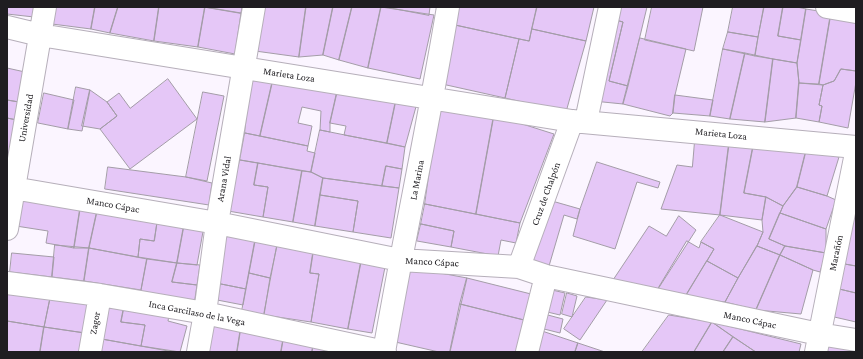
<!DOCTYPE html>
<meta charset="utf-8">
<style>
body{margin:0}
#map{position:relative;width:863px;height:359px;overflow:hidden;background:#fbf5ff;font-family:"Crimson Pro",serif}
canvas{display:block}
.frame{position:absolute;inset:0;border:8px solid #1f1d21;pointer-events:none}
</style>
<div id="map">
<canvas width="863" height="359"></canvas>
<div class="frame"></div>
</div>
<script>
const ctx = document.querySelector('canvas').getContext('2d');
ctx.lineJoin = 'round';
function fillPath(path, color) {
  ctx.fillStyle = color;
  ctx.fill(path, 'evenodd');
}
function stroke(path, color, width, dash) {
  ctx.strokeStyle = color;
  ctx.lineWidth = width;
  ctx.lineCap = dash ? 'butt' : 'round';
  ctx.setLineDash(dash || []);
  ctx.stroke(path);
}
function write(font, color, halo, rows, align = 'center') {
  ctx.font = font + ' "Crimson Pro",serif';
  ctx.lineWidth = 3;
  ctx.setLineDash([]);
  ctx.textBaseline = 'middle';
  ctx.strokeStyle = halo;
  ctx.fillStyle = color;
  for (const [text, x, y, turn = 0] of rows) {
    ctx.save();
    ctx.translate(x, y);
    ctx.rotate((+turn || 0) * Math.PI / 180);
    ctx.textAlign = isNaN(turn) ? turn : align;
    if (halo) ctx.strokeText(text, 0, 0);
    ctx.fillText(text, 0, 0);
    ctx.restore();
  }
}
const building = new Path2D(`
 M7,7H36L34,17L7,14Z
 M54,7H95L91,29L52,24Z
 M95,7H118L110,33L91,29Z
 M118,7H159L154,41L110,33Z
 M159,7H205L198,47L154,41Z
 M204,7H242L241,13Z
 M205,7L241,13L235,54L198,47Z
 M262,7H306L299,57L255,51Z
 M306,7H333L323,55L299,57Z
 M333,7H352L339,60L323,55Z
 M352,7H381L368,68L339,60Z
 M381,7L434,15L420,79L368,68Z
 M386,7H430L429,15Z
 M459,7H537L529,41L455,25Z
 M537,7H594L586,41L532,29Z
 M615,7H647L628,86L609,81L623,22L612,19Z
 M652,7H703L694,51L645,40Z
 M733,7H764L758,37L728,32Z
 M764,7H783L778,36L801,40L797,63L755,56Z
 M783,7H797L806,9L801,40L778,36Z
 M806,9L831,13L819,84L799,83L797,63Z
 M831,13L856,17V71L841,69L834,81L823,85L819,84Z
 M612,19L623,22L609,81L628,86L623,104L593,101Z
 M455,25L519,39L505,98L442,84Z
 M532,29L586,41L566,112L505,98L519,39L529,41Z
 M728,32L758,37L755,56L723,49Z
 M640,38L686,49L675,95L673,113L670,116L623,104Z
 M723,49L745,53L730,119L710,116Z
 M745,53L773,59L765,122L730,119Z
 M773,59L797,63L799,83L796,118L765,122Z
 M7,68L25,72L19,102L7,100Z
 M841,69L856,71V82L848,128L819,122L822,106L819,105L823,85L834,81Z
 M251,74L274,75L260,136L245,133Z
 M274,75L338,88L330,123V132L320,130L321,111L302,107L298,123L312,126L308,146L260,136Z
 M168,79L197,119L130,169L100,129L117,116L107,102L119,93L130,108Z
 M799,83L823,85L819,105L822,106L819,122L796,118Z
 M76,87L90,90L82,131L68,129Z
 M338,88L396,100L387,143L344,135L346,126L330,123Z
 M90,90L107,102L117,116L100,129L82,126Z
 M203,92L224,96L207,181L186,177Z
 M44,93L74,100L68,129L38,123Z
 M675,95L713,100L710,116L673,113Z
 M7,100L19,102L17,120L7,118Z
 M396,100L417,103L405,147L387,143Z
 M439,106L494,115L476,214L425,204Z
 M494,115L554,134L520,223L476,214Z
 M7,118L17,120L7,167Z
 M320,130L405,147L402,169L386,166L382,186L323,178L311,172Z
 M245,133L308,146L307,151L315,153L311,172L240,160Z
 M695,141L729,144L720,215L661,209L677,165L692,167Z
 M729,144L753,147L744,193L766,197L762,220L720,215Z
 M753,147L806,151L797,187L783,206L766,197L744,193Z
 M806,151L839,157L827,196L797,187Z
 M240,160L258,163L254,185L268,187L263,217L228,211Z
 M597,162L660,182L658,188L637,182L615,249L573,236L580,209Z
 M258,163L302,171L293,222L263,217L268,187L254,185Z
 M386,166L402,169L399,188L382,186Z
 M108,167L186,177L212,183L209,205L105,189Z
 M302,171L311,172L323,178L315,226L293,222Z
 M323,178L399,188L391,238L353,232L358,201L320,195Z
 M797,187L827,196L836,200L826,229L780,213L783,206Z
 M21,193L81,203L74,248L46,243L48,231L16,226Z
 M320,195L358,201L353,232L315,226Z
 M766,197L783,206L769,239L785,246L780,255L757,246L763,232L762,220Z
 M552,201L580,209L577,219L564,215L549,266L530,260Z
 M81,203L98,207L89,248H74Z
 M425,204L520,223L516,243L501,240L498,256L451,247L454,231L421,224Z
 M856,206V266L839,263Z
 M98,207L158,217L154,241L140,239L138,257L89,248Z
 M780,213L826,229V253L785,246L769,239Z
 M720,215L763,232L757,246L738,278L707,261L714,249L701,242Z
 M679,216L696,230L658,289L613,280L649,226L666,236Z
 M158,217L185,220L177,263L138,257L140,239L154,241Z
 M185,220L204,226L197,265L177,263Z
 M421,224L454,231L451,247L417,241Z
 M226,230L256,236L246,289L216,283Z
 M256,236L278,241L270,278L249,273Z
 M278,241L314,247L310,273L319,274L311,322L264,315Z
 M687,241L699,248L701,242L714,249L685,297L658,289Z
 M55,245L89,248L84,281L52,277Z
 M757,246L780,255L756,310L725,302L738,278Z
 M785,246L826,253L820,272L813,270L780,255Z
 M314,247L362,257L348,329L311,322L319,274L310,273Z
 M89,248L147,259L141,290L84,281Z
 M12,253L54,257L52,277L10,272Z
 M780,255L813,270L801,314L756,310Z
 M362,257L386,262L372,333L348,329Z
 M147,259L177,263L172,282L197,285L194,305L141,297V290Z
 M707,261L738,278L725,302L685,297Z
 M177,263L200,265L197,285L172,282Z
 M839,263L856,266V293L835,288Z
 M403,266L467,278L450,352H439L391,341Z
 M249,273L270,278L264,315L242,311Z
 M467,278L531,294L524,320L460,304Z
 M216,283L246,289L243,305L212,299Z
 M7,284L50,298L44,327L7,321Z
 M835,288L856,293V322L830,316Z
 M548,289L565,293L560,315L543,311Z
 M567,293L577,296L572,317L562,314Z
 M91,297L85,333L44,327L50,298Z
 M586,297L607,300L580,340L564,329Z
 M102,298L125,302L121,322L145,325L141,346L96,338Z
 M125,302L170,310L168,321L187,326L180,352L141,346L145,325L121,322Z
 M460,304L524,320L516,352H450Z
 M544,314L563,319L560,333L540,328Z
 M669,315L712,322L694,352H642Z
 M207,319L241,327L237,352H203Z
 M7,321L44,327L40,352H7Z
 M712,322L733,337L723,352H694Z
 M712,322L801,344L799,352H756Z
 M44,327L85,333L82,352H40Z
 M241,327L284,335L281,352H237Z
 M542,331L578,343L575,352H535Z
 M284,335L314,341L312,352H281Z
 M733,337L756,352H723Z
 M96,338L174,352H95Z
 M314,341L338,352H312Z
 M823,342L856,347V352H821Z
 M578,343L605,352H575Z`);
fillPath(building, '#e5c7f7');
stroke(building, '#a39ca7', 1);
const minor = new Path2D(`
 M827,7L856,12
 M7,27L40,35L572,121L856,147
 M586,121L610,7
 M7,187L217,223L400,260L519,267L546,276L819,334L856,340
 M7,229L45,7
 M519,267L572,121
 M7,283L100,295L205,313L385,352
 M90,352L100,295
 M198,352L205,313L217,223L254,7
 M384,352C404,237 429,122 448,7
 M527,352L546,276
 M816,352L856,153`);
stroke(minor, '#b6afba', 24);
stroke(minor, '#fff', 22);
write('10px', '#1f1d21', '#fff', [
 ["Marieta Loza",289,75,9],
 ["Universidad",26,118,-80],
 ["Marieta Loza",721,134,6],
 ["Arana Vidal",224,179,-80],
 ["La Marina",417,180,-79],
 ["Cruz de Chalpón",546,194,-70],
 ["Manco Cápac",113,205,10],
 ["Marañón",836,253,-78],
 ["Manco Cápac",432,262,3],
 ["Inca Garcilaso de la Vega",197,313,11],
 ["Manco Cápac",750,320,12],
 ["Zagor",95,323,-80]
]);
</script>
